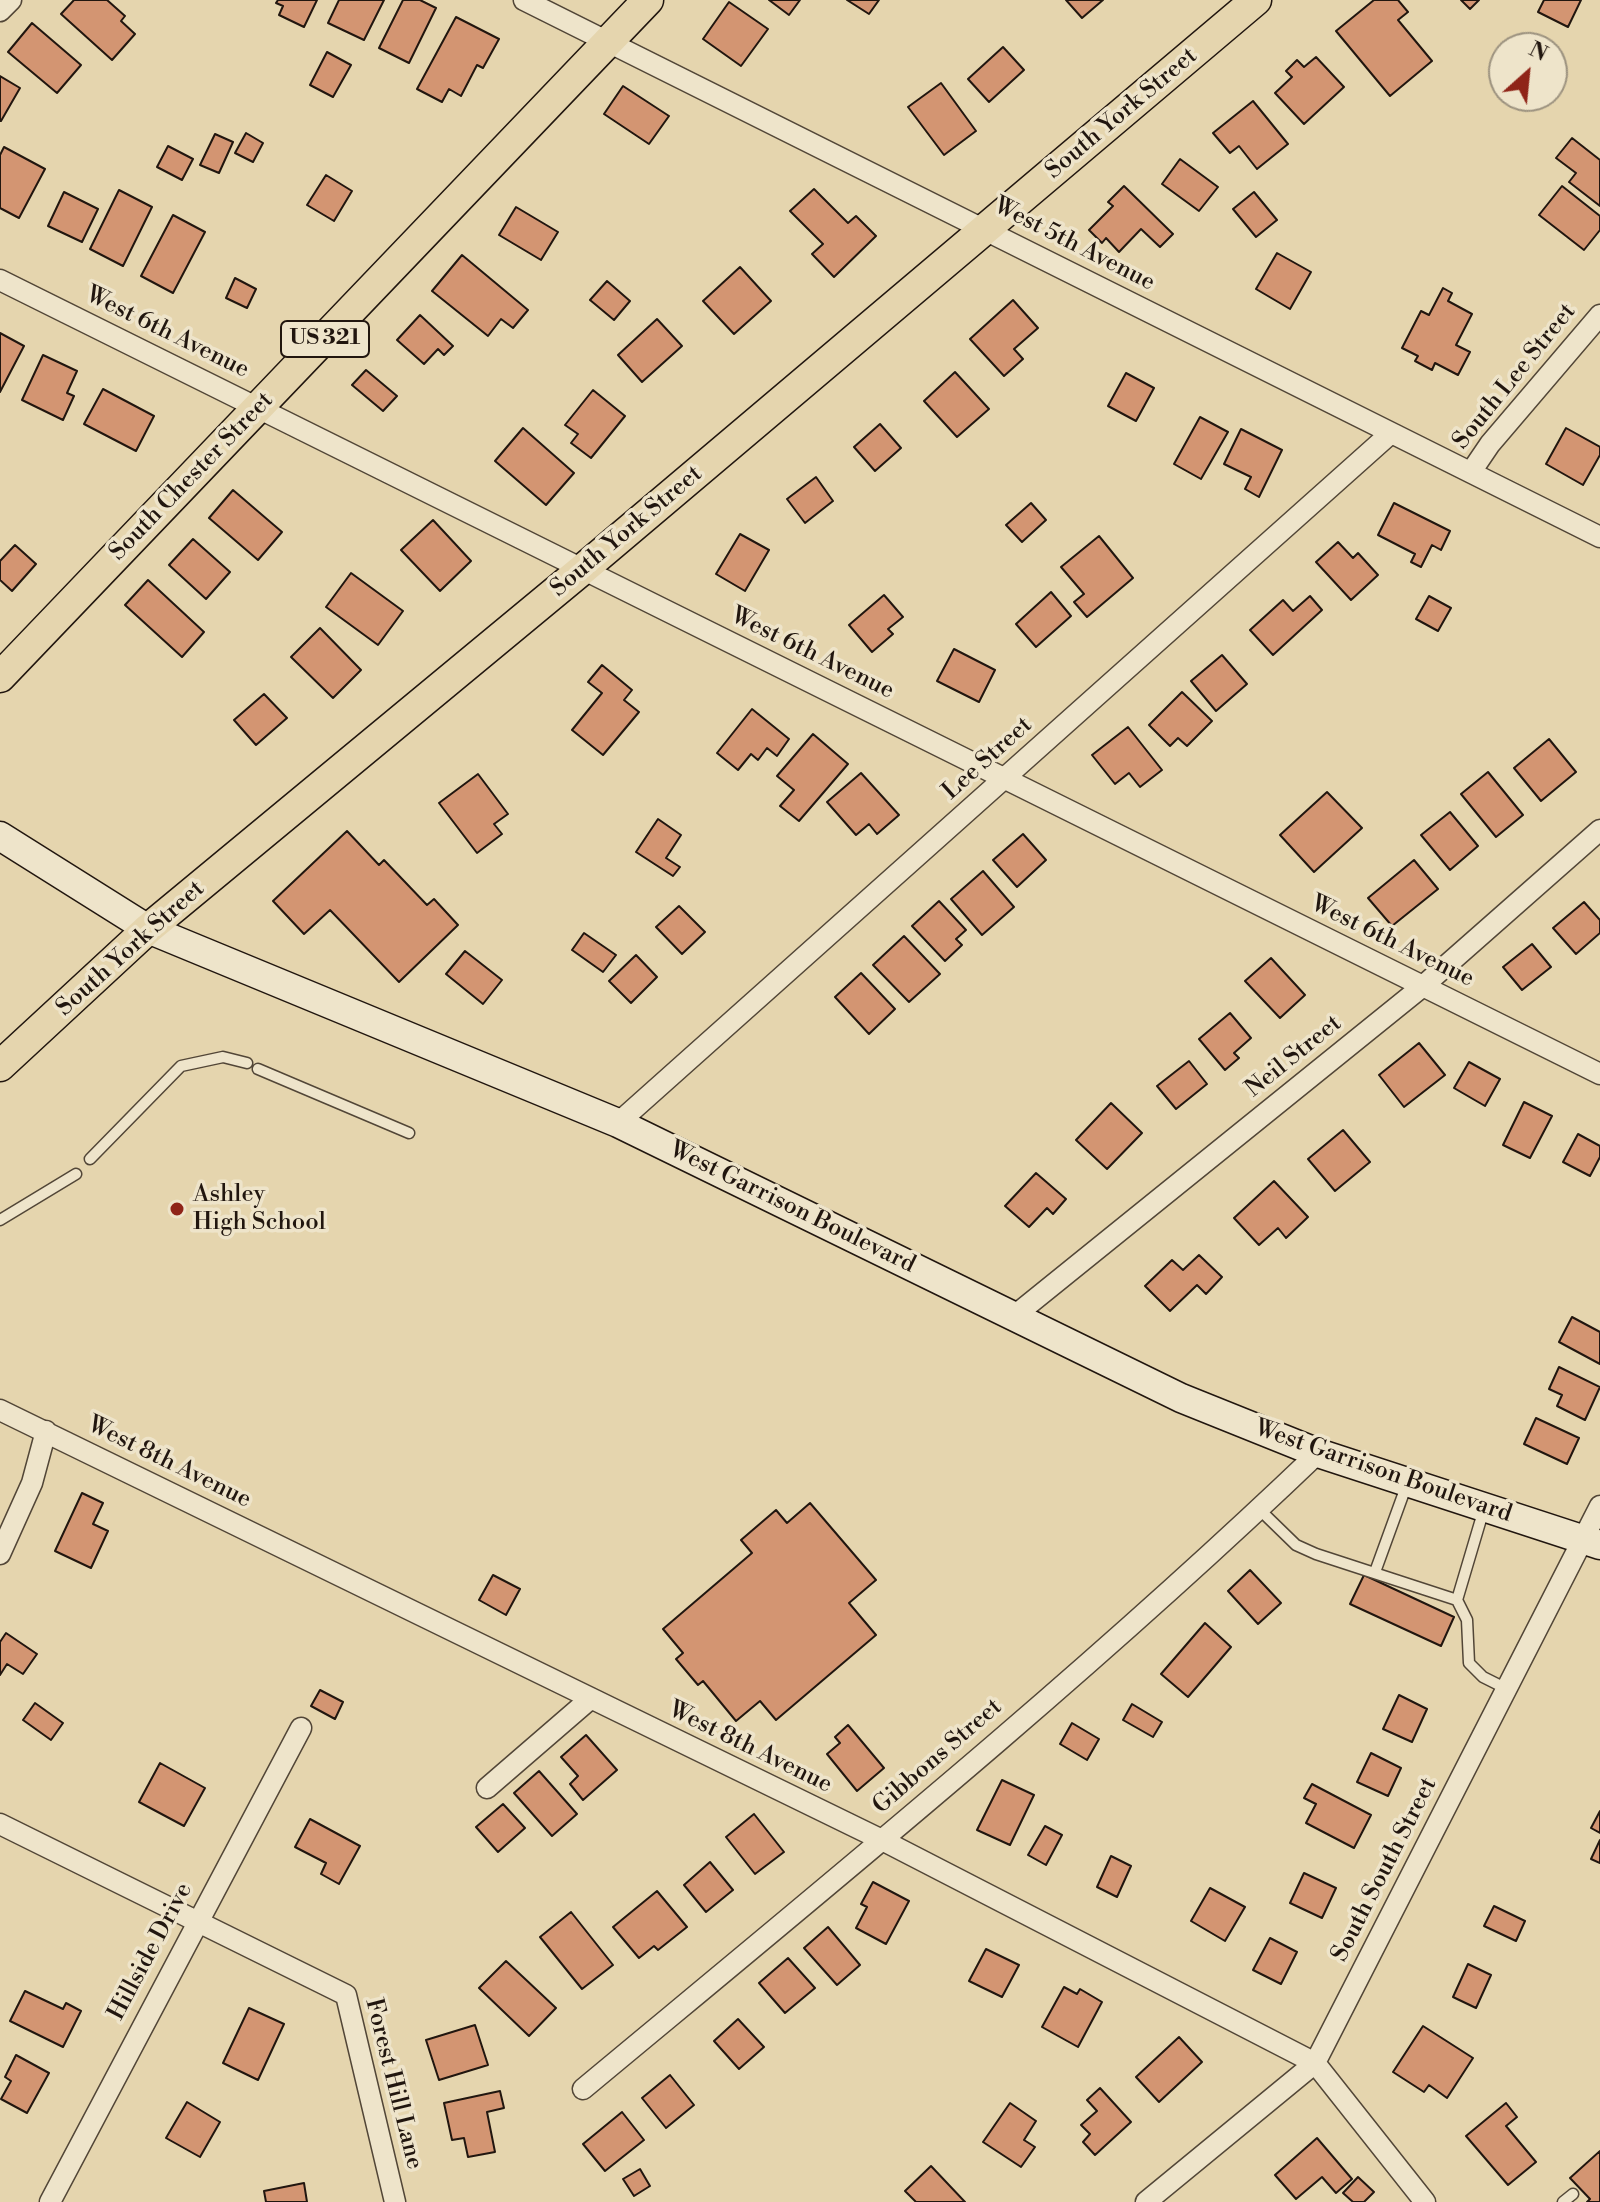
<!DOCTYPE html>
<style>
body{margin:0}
#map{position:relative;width:1600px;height:2202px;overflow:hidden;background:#e5d5ae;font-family:"Libre Bodoni",serif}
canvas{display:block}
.north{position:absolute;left:1488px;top:32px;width:80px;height:80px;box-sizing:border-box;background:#eee4ca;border:2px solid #9c927f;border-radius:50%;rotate:27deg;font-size:22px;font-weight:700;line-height:32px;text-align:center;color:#21160f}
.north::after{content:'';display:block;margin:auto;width:28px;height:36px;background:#8f2418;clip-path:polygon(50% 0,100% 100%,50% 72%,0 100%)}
</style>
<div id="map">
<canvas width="1600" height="2202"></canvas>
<div class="north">N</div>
</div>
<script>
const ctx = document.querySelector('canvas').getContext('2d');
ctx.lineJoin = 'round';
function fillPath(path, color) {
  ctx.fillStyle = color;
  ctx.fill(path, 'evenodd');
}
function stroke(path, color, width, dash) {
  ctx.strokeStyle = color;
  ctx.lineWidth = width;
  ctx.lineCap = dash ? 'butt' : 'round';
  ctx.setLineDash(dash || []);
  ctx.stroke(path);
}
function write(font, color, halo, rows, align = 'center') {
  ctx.font = font + ' "Libre Bodoni",serif';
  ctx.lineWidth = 7;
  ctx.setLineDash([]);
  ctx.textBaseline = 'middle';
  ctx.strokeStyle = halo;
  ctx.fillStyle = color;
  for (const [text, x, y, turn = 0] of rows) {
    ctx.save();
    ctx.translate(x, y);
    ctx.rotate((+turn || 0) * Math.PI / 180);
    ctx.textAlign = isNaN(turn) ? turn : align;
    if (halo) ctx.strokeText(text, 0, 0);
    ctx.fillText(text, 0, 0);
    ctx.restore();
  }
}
const building = new Path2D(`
 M74,0H107L125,16L121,21L135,34L112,60L61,14Z
 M278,0H317L304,27L279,15L283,6L276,3Z
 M339,0H384L364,40L328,23Z
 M403,0H420L436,8L409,63L379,48Z
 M769,0H800L789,15Z
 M847,0H879L869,14Z
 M1066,0H1103L1082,18Z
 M1374,0H1398L1408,12L1398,20L1432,61L1390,96L1336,31Z
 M1461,0H1479L1470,9Z
 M1544,0H1581L1568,27L1538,12Z
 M729,2L768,29L741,66L703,39Z
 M456,17L499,39L483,68L477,65L461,96L449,89L442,102L417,89Z
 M32,23L81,65L57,93L8,52Z
 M1003,47L1024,70L989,102L968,79Z
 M327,52L351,65L333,97L310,85Z
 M1316,57L1344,87L1304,124L1275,93L1292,77L1286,71L1297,60L1304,67Z
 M0,76L20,88L1,121H0Z
 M941,83L976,131L944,155L908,107Z
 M623,86L669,116L649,144L604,114Z
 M1253,101L1288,144L1257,169L1239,146L1230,153L1213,133Z
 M246,133L263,143L253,162L235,153Z
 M215,134L233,142L219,173L200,165Z
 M1572,138L1600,160V206L1569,182L1576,173L1556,158Z
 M168,146L193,159L182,180L157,167Z
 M4,147L45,169L19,218L0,208V155Z
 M1180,159L1218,187L1199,211L1162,184Z
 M326,175L352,191L334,221L307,205Z
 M1124,186L1173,234L1160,247L1141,229L1119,252L1106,238L1102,243L1089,230L1113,206L1108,202Z
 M1562,186L1600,216V230L1584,250L1539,215Z
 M814,189L848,223L856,216L876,236L834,277L812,254L823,244L790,211Z
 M119,190L152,207L123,266L90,249Z
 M64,192L98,209L82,242L48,226Z
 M1254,192L1277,220L1256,237L1233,209Z
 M516,207L558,232L541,260L499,235Z
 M173,215L205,232L173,293L141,276Z
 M1277,253L1311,272L1290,309L1256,289Z
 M462,255L528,310L513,328L501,319L488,336L432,291Z
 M740,267L771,301L734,334L703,301Z
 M235,278L256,289L247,308L226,298Z
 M607,281L630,301L614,320L590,300Z
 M1443,288L1452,293L1448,301L1472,314L1456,345L1470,352L1458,375L1435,363L1432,370L1415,361L1418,356L1402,348L1421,311L1429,315Z
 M1013,300L1038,328L1014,349L1023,359L1004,376L970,339Z
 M420,315L453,346L444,355L438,349L424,364L397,340Z
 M657,319L682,346L642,382L618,355Z
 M0,333L24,346L0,392Z
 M43,355L77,371L67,393L74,396L63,420L22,400Z
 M366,370L397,396L383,411L352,385Z
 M955,372L989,409L957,437L924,401Z
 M1126,373L1154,388L1136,421L1108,406Z
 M103,389L154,416L136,451L84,424Z
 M593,390L625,416L591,458L571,443L578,434L565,425Z
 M1200,417L1228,432L1201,479L1174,464Z
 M880,424L901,448L875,471L854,447Z
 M523,428L574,473L546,505L495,461Z
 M1566,428L1600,447V455L1583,485L1546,464Z
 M1241,429L1282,450L1259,497L1245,489L1251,477L1224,464Z
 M816,477L833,501L805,523L787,499Z
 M233,490L282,532L258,560L209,518Z
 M1031,503L1046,520L1022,542L1006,525Z
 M1394,503L1450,531L1441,550L1432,545L1421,567L1411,562L1415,554L1378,535Z
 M433,520L471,561L440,591L401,550Z
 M740,534L769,550L745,591L716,574Z
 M1099,536L1133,578L1087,617L1074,602L1084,594L1061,567Z
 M193,539L230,572L206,599L169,565Z
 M1338,542L1353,558L1358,553L1378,575L1351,600L1316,562Z
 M15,545L36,564L12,591L0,580V561Z
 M351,573L403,611L378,645L326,607Z
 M148,580L204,632L182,657L125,605Z
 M1051,592L1071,616L1036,647L1016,624Z
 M884,595L903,617L888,629L893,634L872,652L849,625Z
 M1310,596L1322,610L1273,655L1250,630L1283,600L1293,611Z
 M1429,596L1451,608L1438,631L1416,619Z
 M320,628L361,670L333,698L291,657Z
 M954,649L995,670L979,702L937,681Z
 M1222,655L1247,684L1216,711L1191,681Z
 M602,665L632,690L624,700L639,712L603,755L572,730L602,693L588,682Z
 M1182,692L1212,721L1187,746L1178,738L1170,746L1149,725Z
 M264,694L287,718L256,745L234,720Z
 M752,709L789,739L777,756L767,748L758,760L751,754L738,770L717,753Z
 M1128,727L1162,770L1140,787L1129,773L1115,784L1092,755Z
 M813,734L848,764L799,821L780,806L794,790L777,776Z
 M1549,739L1576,772L1541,801L1514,768Z
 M1488,772L1523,815L1496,837L1461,794Z
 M861,773L899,815L877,834L869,824L856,835L827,802Z
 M478,774L508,814L494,824L502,834L477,853L439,803Z
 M1327,792L1362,828L1314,872L1280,835Z
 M1450,812L1478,846L1450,870L1421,835Z
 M658,819L681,835L666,858L680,867L673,876L636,852Z
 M347,831L379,865L384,860L427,905L434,899L458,925L399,982L330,910L304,934L273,901Z
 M1023,834L1046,860L1017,887L993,860Z
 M1414,860L1438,889L1392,926L1368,898Z
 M983,871L1014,907L982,935L951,899Z
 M939,901L966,930L956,939L962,945L945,961L912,926Z
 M1584,902L1600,920V933L1576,954L1553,928Z
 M679,906L705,932L682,954L656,927Z
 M584,933L616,955L603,972L572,950Z
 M904,936L940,974L909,1002L873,965Z
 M1532,944L1551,967L1522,990L1503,967Z
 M465,951L502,980L483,1004L446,974Z
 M636,955L657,977L631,1003L609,981Z
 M1271,958L1305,995L1280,1018L1245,981Z
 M861,973L895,1009L869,1034L835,997Z
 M1230,1013L1251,1038L1234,1053L1239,1058L1225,1070L1199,1039Z
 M1419,1043L1445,1075L1404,1107L1379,1075Z
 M1189,1061L1207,1084L1176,1109L1157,1086Z
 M1469,1062L1500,1079L1485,1106L1454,1088Z
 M1524,1102L1552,1116L1530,1158L1503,1145Z
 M1111,1103L1142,1133L1107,1169L1076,1140Z
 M1343,1130L1370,1162L1335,1191L1308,1159Z
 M1578,1134L1600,1146V1157L1590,1176L1563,1162Z
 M1036,1173L1066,1199L1053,1214L1047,1208L1029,1227L1005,1206Z
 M1274,1181L1308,1217L1286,1238L1278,1228L1259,1245L1234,1218Z
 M1199,1255L1222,1277L1206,1294L1197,1285L1170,1311L1145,1286L1172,1260L1183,1270Z
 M1572,1317L1600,1332V1364L1559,1342Z
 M1559,1367L1600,1387L1585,1420L1557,1406L1562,1395L1549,1389Z
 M1536,1418L1579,1438L1567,1464L1524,1444Z
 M82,1493L103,1503L93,1524L108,1531L91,1568L55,1551Z
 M810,1503L876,1580L849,1603L876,1635L776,1720L760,1701L736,1721L703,1681L698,1685L676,1659L683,1653L663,1629L752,1553L741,1540L776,1510L787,1523Z
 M1250,1570L1281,1603L1258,1624L1228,1591Z
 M493,1575L520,1589L506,1615L479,1600Z
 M1364,1575L1454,1617L1441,1646L1350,1604Z
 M1205,1623L1231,1647L1188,1697L1161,1674Z
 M6,1633L37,1654L23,1674L7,1664L0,1675V1642Z
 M320,1690L343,1702L335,1719L311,1706Z
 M1399,1695L1427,1709L1412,1742L1383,1729Z
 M35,1703L63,1723L51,1740L23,1720Z
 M1132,1704L1162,1722L1153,1737L1123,1720Z
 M1072,1723L1099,1739L1087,1760L1060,1744Z
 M848,1725L884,1768L857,1791L827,1754L840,1743L835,1737Z
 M586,1735L617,1770L583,1800L570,1784L578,1776L561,1757Z
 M1371,1753L1401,1768L1388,1796L1357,1782Z
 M160,1763L205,1788L184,1826L139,1802Z
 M539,1771L577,1814L552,1836L514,1793Z
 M1002,1780L1034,1795L1010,1845L977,1830Z
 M1312,1784L1371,1815L1354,1848L1306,1823L1316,1804L1304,1798Z
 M503,1804L525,1828L498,1852L476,1827Z
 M1600,1811V1833L1591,1828Z
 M754,1814L784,1852L755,1874L726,1837Z
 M310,1819L360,1846L339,1884L321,1874L326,1863L295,1847Z
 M1045,1826L1062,1835L1046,1865L1028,1855Z
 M1600,1840V1863L1591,1859Z
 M1111,1856L1131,1866L1117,1897L1097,1887Z
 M710,1862L733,1890L706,1912L684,1885Z
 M1304,1873L1336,1888L1322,1918L1290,1903Z
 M873,1882L909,1901L886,1944L856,1928L867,1907L861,1904Z
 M1210,1888L1245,1907L1225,1941L1191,1921Z
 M657,1891L687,1927L658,1950L654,1946L639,1958L613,1927Z
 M1494,1906L1525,1921L1516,1941L1484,1926Z
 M571,1912L613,1965L582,1989L540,1937Z
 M828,1927L860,1965L837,1985L804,1948Z
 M1270,1938L1297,1952L1281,1984L1253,1970Z
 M986,1949L1019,1965L1002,1997L969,1981Z
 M788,1958L815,1988L785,2013L759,1983Z
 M506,1961L556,2008L529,2036L479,1988Z
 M1468,1964L1491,1975L1476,2008L1453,1997Z
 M1064,1987L1077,1994L1080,1989L1102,2002L1078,2047L1042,2027Z
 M25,1991L63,2009L66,2003L81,2011L63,2047L10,2021Z
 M249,2008L284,2024L258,2080L223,2063Z
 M738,2019L764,2047L739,2069L714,2041Z
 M475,2025L488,2065L439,2080L426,2040Z
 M1423,2026L1473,2058L1447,2098L1429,2085L1424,2092L1393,2072Z
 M1179,2037L1202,2062L1159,2102L1136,2077Z
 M16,2055L49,2073L27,2113L1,2099L11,2081L5,2077Z
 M670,2075L694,2105L666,2128L642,2098Z
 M1100,2088L1131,2122L1095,2155L1083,2142L1090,2134L1081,2125L1097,2111L1087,2100Z
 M500,2091L504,2108L487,2112L495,2152L468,2157L464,2138L452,2140L444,2103Z
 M187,2102L220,2122L200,2157L166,2138Z
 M1010,2103L1036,2121L1024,2140L1035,2147L1021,2167L983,2142Z
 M1506,2103L1517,2117L1506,2126L1536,2162L1508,2185L1466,2136Z
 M622,2112L644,2140L605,2171L583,2144Z
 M1317,2138L1352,2179L1336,2193L1322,2177L1296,2199L1275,2175Z
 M1600,2151V2202H1587L1590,2199L1570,2178Z
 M931,2166L965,2202H916L905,2191Z
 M640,2169L650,2186L634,2196L623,2179Z
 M1358,2177L1374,2192L1364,2202H1353L1343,2193Z
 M304,2183L307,2202H266L264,2191Z`);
fillPath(building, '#d39572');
stroke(building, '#21160f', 2);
const lane = new Path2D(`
 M258,1069L409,1133
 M90,1159L181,1066L223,1057L247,1063
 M0,1220L76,1174
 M1259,1509L1296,1545L1316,1554L1457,1600L1467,1620L1469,1663L1483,1677L1507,1689
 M1375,1572L1407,1484
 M1457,1600L1484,1509
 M1563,2202L1573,2194`);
const street = new Path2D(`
 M524,0L1600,537
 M0,11L11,0
 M0,280L1600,1074
 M1471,472L1490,444L1600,315
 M618,1123L1391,433
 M1013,1317L1423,986L1600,830
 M0,1410L882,1840L1315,2063L1425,2202
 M0,1554L32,1483L46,1431
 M487,1788L590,1699
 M0,1824L346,1995L395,2202
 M583,2089C832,1882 1084,1677 1318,1453
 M50,2202L301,1728
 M1146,2202L1315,2063L1600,1506`);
const secondary = new Path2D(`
 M0,836L148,929L618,1123L1181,1398L1318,1453L1600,1545`);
const primary = new Path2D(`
 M0,677L648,0
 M0,1066L148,929L583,569L1256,0`);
stroke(lane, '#524637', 13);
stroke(street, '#524637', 23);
stroke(secondary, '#21160f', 31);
stroke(primary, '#21160f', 33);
stroke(lane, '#eee4ca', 10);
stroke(street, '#eee4ca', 20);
stroke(secondary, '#eee4ca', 28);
stroke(primary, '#e5d5ae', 30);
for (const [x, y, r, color] of [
 [177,1209,8,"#8f2418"]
]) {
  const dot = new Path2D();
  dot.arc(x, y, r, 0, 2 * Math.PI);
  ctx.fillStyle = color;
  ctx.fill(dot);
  stroke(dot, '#eee4ca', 3);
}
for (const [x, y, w] of [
 [325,339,88]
]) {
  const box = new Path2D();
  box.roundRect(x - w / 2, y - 18, w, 36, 6);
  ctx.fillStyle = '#eee4ca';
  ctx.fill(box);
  stroke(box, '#21160f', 2);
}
write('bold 22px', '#21160f', null, [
 ["US 321",325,339]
]);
write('24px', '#21160f', '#eee4ca', [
 ["South York Street",1122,114,-40],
 ["West 5th Avenue",1074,245,27],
 ["West 6th Avenue",167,333,26],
 ["South Lee Street",1515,377,-51],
 ["South Chester Street",192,477,-46],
 ["South York Street",627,532,-40],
 ["West 6th Avenue",812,654,26],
 ["Lee Street",988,759,-42],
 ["West 6th Avenue",1392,942,26],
 ["South York Street",131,949,-42],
 ["Neil Street",1294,1057,-39],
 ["West Garrison Boulevard",792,1208,26],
 ["West 8th Avenue",169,1463,26],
 ["West Garrison Boulevard",1383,1472,19],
 ["West 8th Avenue",750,1748,26],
 ["Gibbons Street",938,1757,-41],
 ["South South Street",1385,1870,-63],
 ["Hillside Drive",151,1952,-62],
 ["Forest Hill Lane",393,2084,76]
]);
write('24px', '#21160f', '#eee4ca', [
 ["Ashley",193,1195],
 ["High School",193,1223]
], 'left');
</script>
